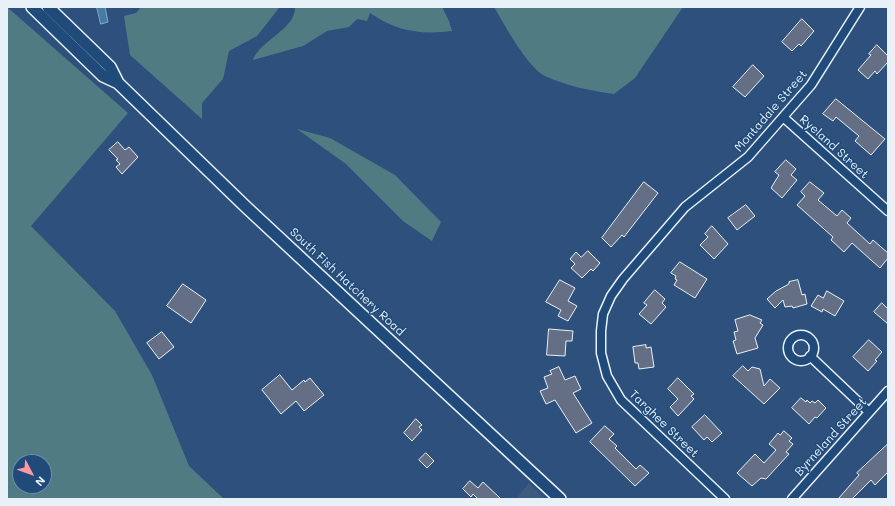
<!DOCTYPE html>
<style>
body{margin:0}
#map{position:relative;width:895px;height:506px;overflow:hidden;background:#2d517c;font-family:Mali,sans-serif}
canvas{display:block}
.frame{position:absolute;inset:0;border:8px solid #e8f1f8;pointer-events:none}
.north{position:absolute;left:12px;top:454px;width:40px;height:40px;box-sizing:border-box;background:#1f4a7a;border:1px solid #6f8dac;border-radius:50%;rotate:131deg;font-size:11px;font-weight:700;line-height:16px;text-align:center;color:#e8f1f8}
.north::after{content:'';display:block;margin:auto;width:14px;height:18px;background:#ff9aa2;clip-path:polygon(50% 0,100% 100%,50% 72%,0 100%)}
</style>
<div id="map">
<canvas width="895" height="506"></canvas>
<div class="frame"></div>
<div class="north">N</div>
</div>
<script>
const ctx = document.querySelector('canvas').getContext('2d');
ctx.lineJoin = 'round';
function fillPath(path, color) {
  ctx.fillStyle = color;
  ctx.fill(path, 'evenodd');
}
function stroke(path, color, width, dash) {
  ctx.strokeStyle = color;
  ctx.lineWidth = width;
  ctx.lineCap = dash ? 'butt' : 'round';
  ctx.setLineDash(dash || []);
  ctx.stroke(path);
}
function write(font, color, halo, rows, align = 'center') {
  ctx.font = font + ' Mali,sans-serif';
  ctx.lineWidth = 3;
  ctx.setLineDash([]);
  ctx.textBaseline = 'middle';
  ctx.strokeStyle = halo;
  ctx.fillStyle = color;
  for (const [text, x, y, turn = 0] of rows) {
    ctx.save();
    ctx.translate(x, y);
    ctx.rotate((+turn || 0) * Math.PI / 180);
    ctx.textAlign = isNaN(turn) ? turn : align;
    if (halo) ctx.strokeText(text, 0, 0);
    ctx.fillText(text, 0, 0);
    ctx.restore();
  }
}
fillPath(new Path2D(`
 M529,483L546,499H516Z`), '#3e5a7e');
fillPath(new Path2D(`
 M7,7L128,113L31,226L115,311L152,375L189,466L224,499H7ZM20,462H44V486H20Z
 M141,7H279V8L257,36L229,51L223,79L202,103V119L130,55L124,16L136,13Z
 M295,7H442L449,21L452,31C420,35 396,31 370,13L367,21L357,19L349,27L327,31L303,46L253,60C259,41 296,29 295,7Z
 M494,7H683L635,78L614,94C592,91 566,86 545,76C528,68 504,24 494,7Z
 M297,129L330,138L395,175L441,222L432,241L403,221L346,164Z`), '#517b83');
const water = new Path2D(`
 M97,7H105L108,22L101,24Z`);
fillPath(water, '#497aa6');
stroke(water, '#89aac7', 1);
const building = new Path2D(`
 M802,19L814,31L801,46L799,44L792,51L782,42Z
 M877,45L888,56V62L877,74L875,71L868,79L858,70L871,55L869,54Z
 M753,65L764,76L745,97L733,87Z
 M836,99L885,139L871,155L855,141L859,136L836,117L833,121L823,114Z
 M118,142L125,150L129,147L138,157L122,174L116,167L120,164L116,160L118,159L109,150Z
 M786,160L796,169L791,175L797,180L782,198L771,188L779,175L775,172Z
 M644,182L658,193L624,237L622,235L611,247L602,238Z
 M810,182L824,193L818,200L837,216L842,210L851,218L847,223L870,244L873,240L888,253V258L880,268L852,243L844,252L831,240L833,237L797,205L805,196L801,192Z
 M746,205L755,216L737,230L728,218Z
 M712,226L728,244L714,259L700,245L708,237L705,234Z
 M588,251L600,263L593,271L591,269L582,278L571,268L575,264L570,259L576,252L581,257Z
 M680,262L707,279L695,298L674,285L677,280L675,279L676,276L671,273Z
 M560,280L575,288L568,301L577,306L568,321L558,316L561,310L546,302Z
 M798,280L802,295L805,294L807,304L793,308L792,306L785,307L783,300L775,308L767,299L776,291L789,284V282Z
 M183,284L206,300L191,323L167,306Z
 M655,290L665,299L662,303L666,307L651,324L639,314L647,305L644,303Z
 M827,291L844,301L835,316L823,309L822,312L811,306L818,295L823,298Z
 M882,303L888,309V324L874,312Z
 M750,315L762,320L760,323L763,325L755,338L758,348L737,354L733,341L736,340L734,332L738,331L735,320Z
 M549,329L573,331L572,341H566L565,356L547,355Z
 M162,332L174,347L159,359L147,343Z
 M869,340L882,352L875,360L877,361L868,371L853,357Z
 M646,345V348L651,347L654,367L639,369L638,363H635L633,347Z
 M743,366L748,371L752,367L760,369L764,386L770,379L780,388L764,404L733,376Z
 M559,367L565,380L575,376L581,389L573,393L592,423L576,433L555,400L546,404L540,391L548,388L544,377L552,374L550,371Z
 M280,375L292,390L304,380L305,382L310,378L324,395L304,411L296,401L281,414L262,390Z
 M678,378L694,394L691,396L694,399L678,416L670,407L678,399L668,389Z
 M801,398L806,402L807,400L810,403L812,401L815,403L818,400L826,408L817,418L815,417L809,424L792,408Z
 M705,415L722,433L712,442L707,437L704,440L692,427Z
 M416,419L422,425L419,427L422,430L412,441L404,433Z
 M605,426L614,434L609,439L617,446L615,448L636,469L640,465L649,473L635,486L590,442Z
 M784,431L792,438L789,441L793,444L786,452L789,454L766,479L761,478L752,486L737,473L755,454L764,463L776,450L769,444L778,433L780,435Z
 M888,444V472L875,485L871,480L852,499H838L859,475L857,473Z
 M426,453L434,461L427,468L419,460Z
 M470,481L478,488L483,482L501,499H478L473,494L471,497L463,489Z`);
fillPath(building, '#646e84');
stroke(building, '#e8f1f8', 1);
const minor = new Path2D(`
 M783,117L888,211
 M788 348a13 13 0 1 1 26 0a13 13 0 1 1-26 0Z
 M810,356L869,412
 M725,499L621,400L607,376L601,353V331L603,314L611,296L623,279L685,207L748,157L811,85L860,7
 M792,499L888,391`);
const secondary = new Path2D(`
 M32,7L103,76L118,83
 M48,7L110,67L118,83L246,207L560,499`);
stroke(minor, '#e8f1f8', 11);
stroke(secondary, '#e8f1f8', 14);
stroke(minor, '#1f4a7a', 8);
stroke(secondary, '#1f4a7a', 11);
write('12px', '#e8f1f8', '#1f4a7a', [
 ["Montadale Street",771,111,-49],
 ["Ryeland Street",834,147,42],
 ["South Fish Hatchery Road",347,282,43],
 ["Targhee Street",664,424,44],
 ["Byrneland Street",831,437,-48]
]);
</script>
